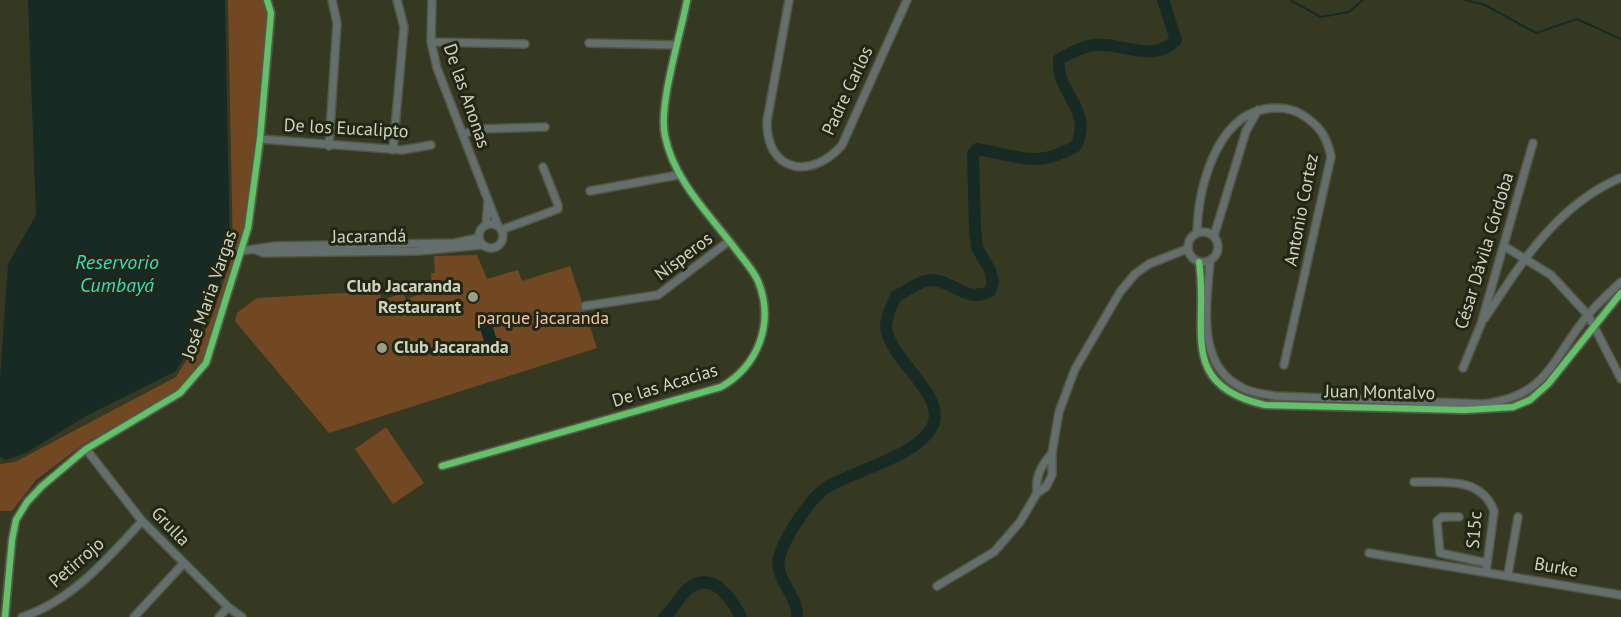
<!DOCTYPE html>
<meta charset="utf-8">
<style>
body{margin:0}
canvas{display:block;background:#353922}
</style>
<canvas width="1621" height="617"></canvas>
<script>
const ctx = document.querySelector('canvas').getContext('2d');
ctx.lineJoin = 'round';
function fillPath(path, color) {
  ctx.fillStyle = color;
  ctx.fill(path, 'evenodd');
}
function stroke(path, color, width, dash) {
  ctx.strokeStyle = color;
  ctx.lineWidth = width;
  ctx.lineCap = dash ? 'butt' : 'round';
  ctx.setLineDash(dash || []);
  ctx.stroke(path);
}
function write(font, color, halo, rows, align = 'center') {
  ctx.font = font + ' "PT Sans",sans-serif';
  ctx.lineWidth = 6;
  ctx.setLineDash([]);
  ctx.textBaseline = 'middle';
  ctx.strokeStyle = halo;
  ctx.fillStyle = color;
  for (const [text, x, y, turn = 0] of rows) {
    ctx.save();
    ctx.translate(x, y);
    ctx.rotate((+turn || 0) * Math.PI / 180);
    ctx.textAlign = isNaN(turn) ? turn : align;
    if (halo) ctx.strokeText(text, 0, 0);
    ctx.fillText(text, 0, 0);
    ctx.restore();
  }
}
fillPath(new Path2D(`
 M228,0H265L268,13L257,195L237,273L202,364L178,393L85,443L36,480L12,511H0V464L15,462L176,377L210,322L233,254Z
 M477,255L487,279L518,270L522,281L570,266L597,348L329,433L235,321L237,313L257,298L379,291L382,300L403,293L406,299L432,290L431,273H435L434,256Z
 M386,427L424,483L393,504L355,449Z`), '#724822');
fillPath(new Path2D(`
 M28,0H225L230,252L210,314L176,371L88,415L26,453L6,460L0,457V378L8,264L36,215Z
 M492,324L499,347L487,351L480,328Z`), '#172a24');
stroke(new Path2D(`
 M1290,0L1321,17L1349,12L1363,0
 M1465,0L1485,5L1536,33L1577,19L1621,39`), '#172a24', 2);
stroke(new Path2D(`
 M664,617C673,610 677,600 685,592C710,567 730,596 741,617
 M797,617C799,596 774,579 779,558C784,538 810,498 827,487C853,471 925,454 934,422C942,391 888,358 886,326C886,316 892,306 896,296C908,291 918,281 931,280C953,280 966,304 990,291L993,282L990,270L977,248L975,230L973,154L977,149C1019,156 1036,169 1076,146C1094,109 1055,93 1059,59C1069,54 1082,46 1094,45C1123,42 1153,64 1176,40L1163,0`), '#172a24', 12);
const street = new Path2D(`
 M432,0L431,42L437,68L498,226
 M789,0L767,121C766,173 812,180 842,145L907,0
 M431,42L525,44
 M589,43L677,45
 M463,134L480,129L545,127
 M260,139L402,150L431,145
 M329,146L337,23L332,0
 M393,150L404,27L397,0
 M590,191L678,175
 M479 236a12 12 0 1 1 24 0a12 12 0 1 1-24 0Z
 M486,225L488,202
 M501,230L558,209V205L543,167
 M1188 247a15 15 0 1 1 30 0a15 15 0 1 1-30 0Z
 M1197,233C1198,190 1215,118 1265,109C1277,107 1291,108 1301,114C1319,125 1327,136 1331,157L1284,365
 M1214,236L1246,131L1258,110
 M1504,246L1551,275L1588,315L1621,379
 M256,250L264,253L418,251L482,245
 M241,251L276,246L455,243L478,238
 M1210,261C1207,304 1195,366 1243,388C1252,393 1265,394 1275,396L1484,404C1550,395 1551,359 1588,315C1598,303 1610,292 1621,282
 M1199,262C1209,327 1176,385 1265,405L1465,410L1513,407L1530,400L1548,384L1621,293
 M585,306L658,295L729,241
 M1485,318C1521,263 1557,205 1620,178
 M1463,368L1481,324L1533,143
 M86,449L142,521L228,607L242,617
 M442,466L721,387C758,366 775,323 758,281C753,270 744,260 737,251C710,215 674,181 665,136C658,105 681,34 687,0
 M1414,482C1444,483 1481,476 1494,511L1486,572
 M1037,493C1035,476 1041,466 1052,453
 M1459,517H1442L1437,521L1440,553L1487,563
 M1369,553L1621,595
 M1508,574L1518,517
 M937,586L994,552L1020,522L1037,493L1046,487L1052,475V453L1059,412L1075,369L1120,292L1135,274L1149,264L1187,249
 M5,617L12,540L16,520L27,502L42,486L86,449L180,393L206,363L248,228L260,139L271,13L267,0
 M22,617C72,601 108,558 142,521
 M134,617L184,563
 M219,617L228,607`);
stroke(street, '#525643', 10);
stroke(street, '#646f6d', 7);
stroke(new Path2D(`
 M1199,262C1209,327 1176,385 1265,405L1465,410L1513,407L1530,400L1548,384L1621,293
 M442,466L721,387C758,366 775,323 758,281C753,270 744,260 737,251C710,215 674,181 665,136C658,105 681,34 687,0
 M5,617L12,540L16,520L27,502L42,486L86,449L180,393L206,363L248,228L260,139L271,13L267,0`), '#61c268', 6);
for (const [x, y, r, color] of [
 [473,297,6,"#999e87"],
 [382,348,6,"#999e87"]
]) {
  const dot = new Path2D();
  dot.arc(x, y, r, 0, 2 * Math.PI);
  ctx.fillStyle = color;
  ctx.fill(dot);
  stroke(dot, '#232615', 2);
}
write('18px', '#cfd4be', '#232615', [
 ["Padre Carlos",848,91,-65],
 ["De las Anonas",466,96,71],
 ["De los Eucalipto",346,129,3],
 ["Antonio Cortez",1302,210,-79],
 ["Jacarandá",369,237,-1],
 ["César Dávila Córdoba",1485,251,-73],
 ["Nísperos",684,257,-37],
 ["José Maria Vargas",210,295,-71],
 ["De las Acacias",665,386,-17],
 ["Juan Montalvo",1380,393,1],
 ["Grulla",170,527,46],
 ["S15c",1475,530,-86],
 ["Petirrojo",77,563,-41],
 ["Burke",1556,568,10]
]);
write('bold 18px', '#cfd4be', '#232615', [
 ["Club Jacaranda",461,287],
 ["Restaurant",461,308],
 ["Club Jacaranda",394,348,"left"]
], 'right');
write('18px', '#f2c3a2', '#232615', [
 ["parque jacaranda",543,319]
]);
write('italic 20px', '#36ddbf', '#232615', [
 ["Reservorio",117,263],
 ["Cumbayá",117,286]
]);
</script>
